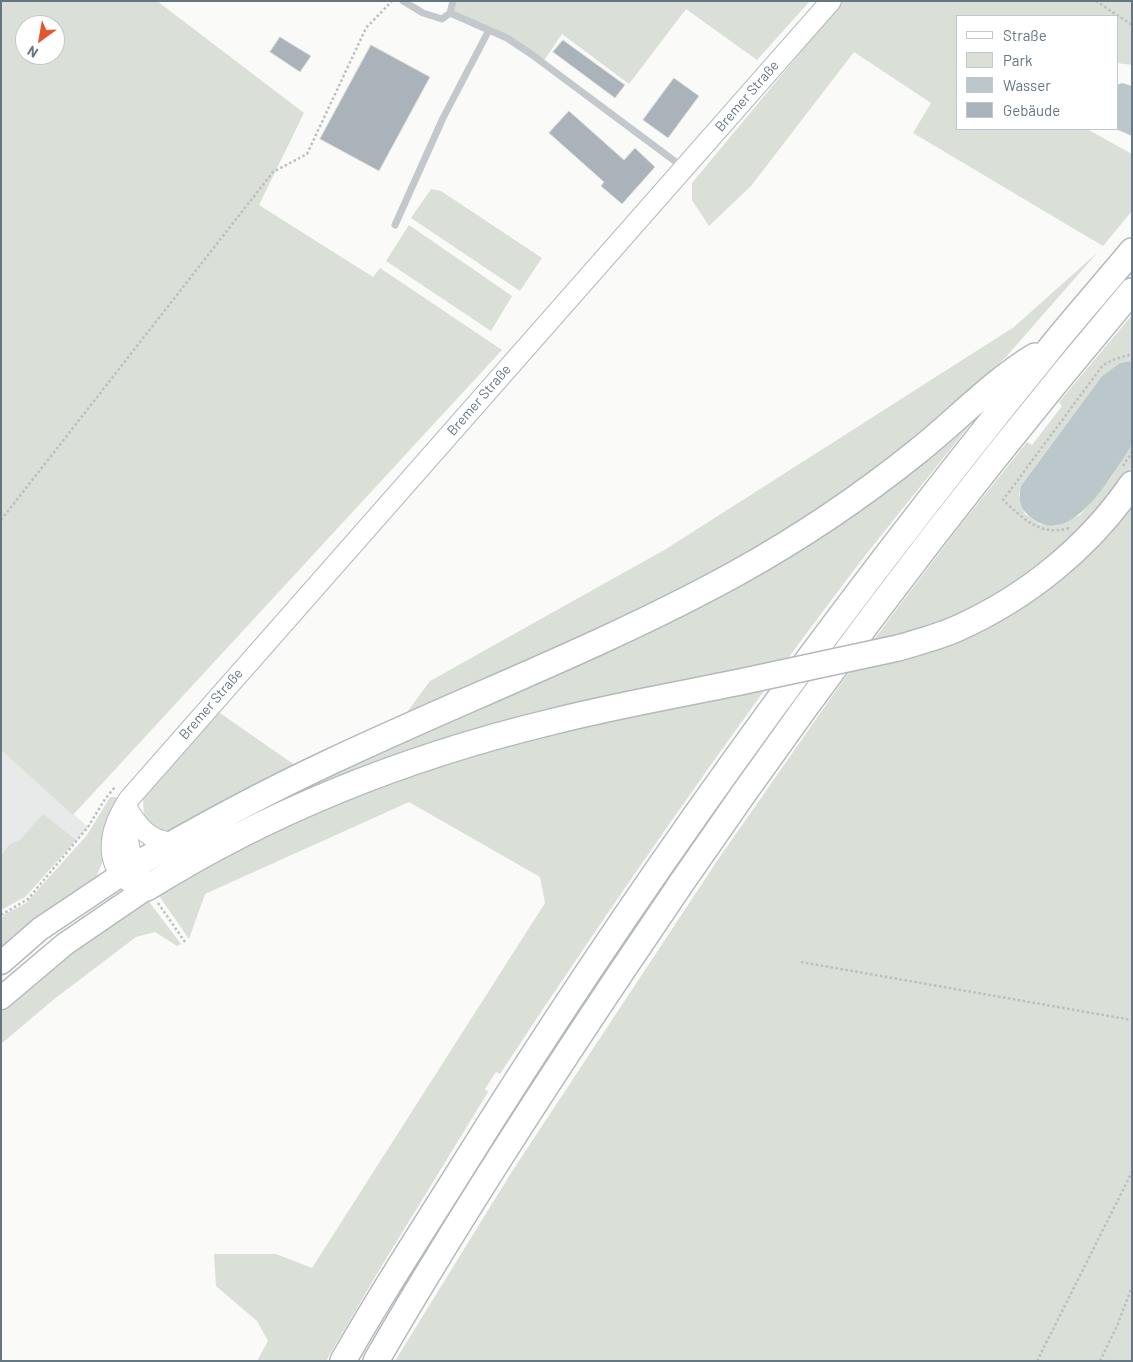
<!DOCTYPE html>
<meta charset="utf-8">
<style>
body{margin:0}
#map{position:relative;width:1133px;height:1362px;overflow:hidden;background:#fafaf8;font-family:Barlow,sans-serif}
canvas{display:block}
.frame{position:absolute;inset:0;border:2px solid #657683;pointer-events:none}
.legend{position:absolute;left:956px;top:15px;width:162px;height:115px;box-sizing:border-box;background:#fff;border:1px solid #c1c8cd;margin:0;padding:6px 9px;list-style:none;font-size:15px;color:#657683}
.legend li{display:flex;align-items:center;gap:10px;height:25px}
.legend b{width:25px;border:1px solid #c1c8cd}
.north{position:absolute;left:15px;top:15px;width:50px;height:50px;box-sizing:border-box;background:#fff;border:1px solid #c1c8cd;border-radius:50%;rotate:212deg;font-size:14px;font-weight:700;line-height:20px;text-align:center;color:#657683}
.north::after{content:'';display:block;margin:auto;width:18px;height:22px;background:#e4572e;clip-path:polygon(50% 0,100% 100%,50% 72%,0 100%)}
</style>
<div id="map">
<canvas width="1133" height="1362"></canvas>
<div class="frame"></div>
<ul class="legend">
<li><b style="height:6px;background:#fff"></b>Straße</li>
<li><b style="height:14px;background:#dadfd7"></b>Park</li>
<li><b style="height:14px;background:#bbc7cb"></b>Wasser</li>
<li><b style="height:14px;background:#aab3b9"></b>Gebäude</li>
</ul>
<div class="north">N</div>
</div>
<script>
const ctx = document.querySelector('canvas').getContext('2d');
ctx.lineJoin = 'round';
function fillPath(path, color) {
  ctx.fillStyle = color;
  ctx.fill(path, 'evenodd');
}
function stroke(path, color, width, dash) {
  ctx.strokeStyle = color;
  ctx.lineWidth = width;
  ctx.lineCap = dash ? 'butt' : 'round';
  ctx.setLineDash(dash || []);
  ctx.stroke(path);
}
function write(font, color, halo, rows, align = 'center') {
  ctx.font = font + ' Barlow,sans-serif';
  ctx.lineWidth = 5;
  ctx.setLineDash([]);
  ctx.textBaseline = 'middle';
  ctx.strokeStyle = halo;
  ctx.fillStyle = color;
  for (const [text, x, y, turn = 0] of rows) {
    ctx.save();
    ctx.translate(x, y);
    ctx.rotate((+turn || 0) * Math.PI / 180);
    ctx.textAlign = isNaN(turn) ? turn : align;
    if (halo) ctx.strokeText(text, 0, 0);
    ctx.fillText(text, 0, 0);
    ctx.restore();
  }
}
fillPath(new Path2D(`
 M1,750L88,827L25,897L1,910Z`), '#e8e9e9');
fillPath(new Path2D(`
 M1,1H157L304,113L259,205L373,277L380,268L502,350L73,815L1,750ZM25,25H55V55H25Z
 M451,1H810L757,60L686,9L629,84L562,34L543,62L507,38L450,13Z
 M843,1H1132V65L1117,63V16H957V129H1087L1132,154V211L1103,246L913,133L931,103L854,52L751,186L709,226L692,200V183Z
 M431,189L441,191L542,258L520,291L411,218Z
 M409,225L512,296L491,331L386,261Z
 M1098,252L1005,358L935,421L853,487L697,585L399,723L430,681L666,549L1014,327Z
 M1132,315V361L1120,363L1102,376L1021,486L1019,495L1025,514L1040,524L1056,526L1080,515L1094,499L1111,478L1132,443V466L1115,493L1050,560L893,662L966,636L1132,501V1361H395L511,1173L717,861L842,682L952,536L1027,442L1032,445L1062,406L1059,402Z
 M969,418L972,422C932,473 890,523 851,574C728,736 612,904 500,1074L496,1072L485,1089L488,1092L378,1272L326,1361H257L268,1341L257,1321L216,1286L214,1254H276L312,1268L545,903L540,877L409,802L205,894L189,939L157,893L238,849L379,785L560,729L748,690L764,664L568,709L152,872L148,870L248,810L565,668Z
 M217,711L299,768L166,833L155,831L144,818L143,799L152,783Z
 M110,797H118L107,820L104,859L96,877L83,891L1,954V919L5,914L26,903L87,835Z
 M43,814L76,840L25,897L1,910V855L10,844L20,840Z
 M147,899L181,944L177,946L155,932L136,937L53,1000L1,1044V1011L43,972Z`), '#dadfd7');
fillPath(new Path2D(`
 M1122,83L1132,86V136L1116,129L1117,85Z
 M1132,361V443L1130,448C1112,475 1072,548 1033,519C1020,510 1018,500 1021,486L1102,376L1120,363Z`), '#bbc7cb');
const building = new Path2D(`
 M280,37L311,56L300,72L270,52Z
 M563,40L625,85L615,98L553,52Z
 M371,45L430,77L379,171L320,139Z
 M674,78L699,96L668,138L643,120Z
 M569,111L624,160L635,148L655,167L622,204L601,186L604,182L549,133Z`);
fillPath(building, '#aab3b9');
stroke(building, '#dcdcda', 1);
const secondary = new Path2D(`
 M128,809C125,833 128,856 141,877
 M128,810C139,828 150,841 173,843
 M147,888C113,883 106,852 116,824C119,816 124,807 129,799L831,1`);
const primary = new Path2D(`
 M1,963L40,929L134,866
 M1,998L65,944L147,888`);
const motorway = new Path2D(`
 M898,648C918,642 938,637 956,629C1026,598 1089,547 1132,484
 M134,866C197,829 262,794 328,763C463,699 604,646 735,574C800,538 861,497 918,451C957,420 992,382 1035,356
 M147,888C270,811 410,756 551,722C613,706 677,695 740,682
 M343,1361C379,1297 419,1236 458,1174C636,887 835,613 1048,351C1075,317 1104,285 1132,251
 M376,1361C453,1228 537,1098 622,971C779,735 949,507 1132,291`);
stroke(secondary, '#b3babf', 22);
stroke(primary, '#b5babe', 25);
stroke(motorway, '#b4b9bd', 28);
stroke(new Path2D(`
 M1096,1L1132,25
 M1123,466L1132,452
 M1,520L273,172L307,154L366,28L392,1
 M1069,528C1040,537 1023,518 1003,500L1103,365L1115,359L1132,354
 M158,903L185,942
 M1,915L28,899L88,827L105,799L115,787
 M801,962L1132,1020
 M1037,1361L1132,1172
 M1100,1361L1117,1326L1132,1287`), '#bbbfc2', 2.5, [2.5, 2.5]);
stroke(new Path2D(`
 M403,1L423,13L442,19L450,13L453,1
 M450,13L507,38L531,54L684,168
 M395,225L443,118L489,30`), '#c3c8cc', 7);
stroke(secondary, '#fff', 20);
stroke(primary, '#fff', 22);
stroke(motorway, '#fff', 25);
const motorwayBridge = new Path2D(`
 M740,682L898,648`);
stroke(motorwayBridge, '#b4b9bd', 28, []);
stroke(motorwayBridge, '#fff', 25);
write('14px', '#657683', '#fff', [
 ["Bremer Straße",747,96,-49],
 ["Bremer Straße",479,400,-49],
 ["Bremer Straße",211,704,-49]
]);
</script>
